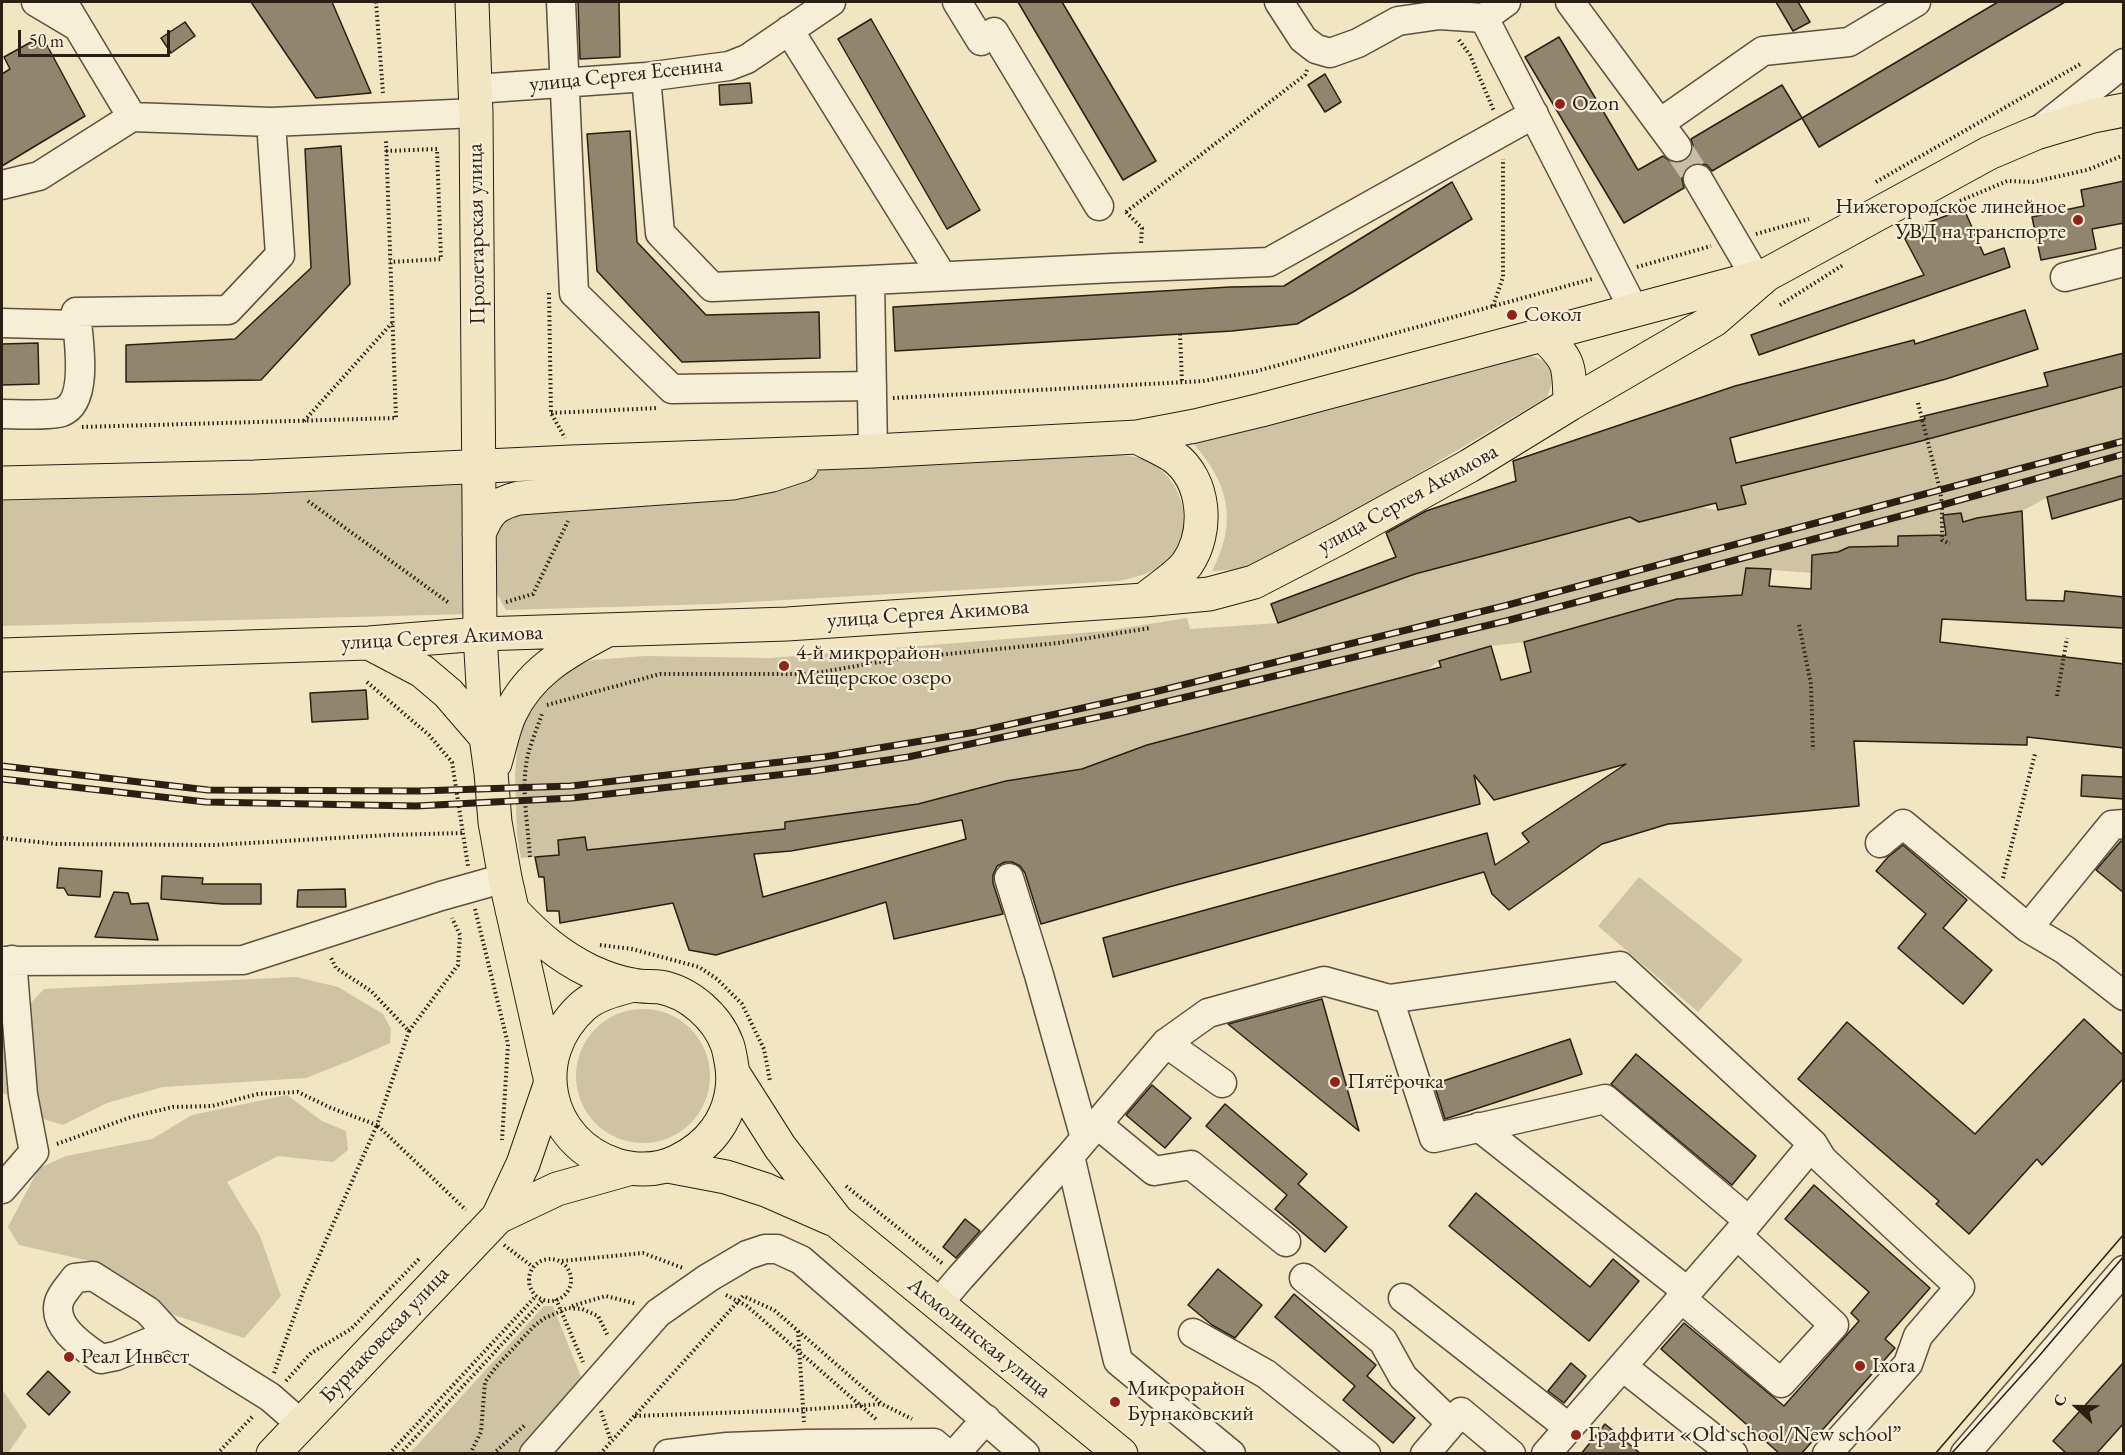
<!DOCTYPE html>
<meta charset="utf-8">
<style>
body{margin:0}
#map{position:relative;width:2125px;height:1455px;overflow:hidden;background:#f1e5c2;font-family:"EB Garamond",serif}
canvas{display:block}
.frame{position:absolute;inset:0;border:3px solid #2b1e12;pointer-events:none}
.north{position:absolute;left:2047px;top:1377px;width:60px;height:60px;-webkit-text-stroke:4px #f6eed7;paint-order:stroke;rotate:292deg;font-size:16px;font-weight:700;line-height:24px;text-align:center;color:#2b1e12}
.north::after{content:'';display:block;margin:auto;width:21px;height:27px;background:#2b1e12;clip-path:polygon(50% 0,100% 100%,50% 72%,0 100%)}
.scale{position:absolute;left:18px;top:30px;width:152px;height:27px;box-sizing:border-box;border:3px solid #2b1e12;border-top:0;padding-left:8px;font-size:18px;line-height:21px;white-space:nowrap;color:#2b1e12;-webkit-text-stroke:4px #f6eed7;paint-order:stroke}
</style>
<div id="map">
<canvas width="2125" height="1455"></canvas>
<div class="frame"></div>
<div class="north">С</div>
<div class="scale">50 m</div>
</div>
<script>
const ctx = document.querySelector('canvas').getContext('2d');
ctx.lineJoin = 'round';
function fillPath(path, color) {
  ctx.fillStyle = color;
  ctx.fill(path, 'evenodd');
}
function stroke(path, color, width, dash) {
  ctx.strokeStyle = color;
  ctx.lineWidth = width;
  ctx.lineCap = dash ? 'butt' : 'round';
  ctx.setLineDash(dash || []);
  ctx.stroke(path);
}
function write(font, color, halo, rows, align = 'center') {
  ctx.font = font + ' "EB Garamond",serif';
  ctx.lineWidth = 4.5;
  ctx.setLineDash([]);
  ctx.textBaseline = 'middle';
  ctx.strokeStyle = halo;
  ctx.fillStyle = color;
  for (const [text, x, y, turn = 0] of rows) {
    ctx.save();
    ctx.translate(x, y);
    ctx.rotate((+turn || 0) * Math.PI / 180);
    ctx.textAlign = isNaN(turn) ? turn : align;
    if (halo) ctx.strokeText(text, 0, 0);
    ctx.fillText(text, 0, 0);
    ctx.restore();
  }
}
fillPath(new Path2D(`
 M1522,354C1551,359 1559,370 1547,397L1316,534L1245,569L1212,571C1238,521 1229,484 1193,443L1507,356Z
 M2123,386V475L2046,498L2022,511L1977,518L1963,522L1961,514L1943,515L1946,535L1898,536V546L1849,547L1838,552L1812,555V573L1746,568L1742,595L1677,599L1524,642L1491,646L1439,661L1426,671L1147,745L1082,769L1006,781L918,804L786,822L785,829L587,850L585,837L558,839L559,855L521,858L517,835L515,774L518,740L526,709L565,671L592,660L646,656L770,658L1106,631L1187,618L1190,629L1278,623L1415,574L1630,517L1639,522L1701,507L1718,510L1746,504L1741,486L1921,441Z
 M1116,455C1125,456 1135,456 1143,459C1182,474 1198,528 1169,559C1156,573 1136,577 1119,581L714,604L506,610L490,582L494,517L821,468Z
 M463,485L469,614L2,626V501Z
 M1639,877L1743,960L1698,1012L1598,926Z
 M296,977L338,987L383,1014L391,1029L390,1043L349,1061L306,1078L163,1087L107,1103L63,1125L37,1117L24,1010L44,989Z
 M2,1005L10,1095L2,1093Z
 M576 1076a67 67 0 1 1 134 0a67 67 0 1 1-134 0Z
 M287,1095L322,1121L346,1131L348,1150L333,1162L278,1156L227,1182L260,1236L281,1296L244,1338L174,1315L94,1262L19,1245L8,1227L39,1168L66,1156L152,1139L192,1115Z
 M544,1306H553L583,1382L520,1453L409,1454Z
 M2,1389L27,1426L8,1453H2Z`), '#cfc3a4');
const building = new Path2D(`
 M251,2H332L371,93L316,98Z
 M578,2H619L620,57L580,59Z
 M1018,2H1062L1156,161L1123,180Z
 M1776,2H1798L1810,22L1793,31Z
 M1998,2H2065L1819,147L1802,118Z
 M871,19L980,210L947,229L838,39Z
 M185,22L195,36L171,53L161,38Z
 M42,36L85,116L2,166V74L10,69L4,57Z
 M1559,37L1638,170L1663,156L1671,162L1679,163L1686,161L1692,153L1693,146L1691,139L1782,85L1802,118L1712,171L1707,165L1698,163L1689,165L1683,171L1682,179L1684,188L1624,223L1525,57Z
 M1325,74L1341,102L1325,112L1308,85Z
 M750,83L752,103L720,105L719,85Z
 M630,131L637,242L706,315L819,312L820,358L682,362L597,271L587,134Z
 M341,146L350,284L261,380L126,382V345L235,339L311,268L305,149Z
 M2124,181V223L2092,229L2096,249L2041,260L2032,217L2084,206L2081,190Z
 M1452,182L1472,219L1353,292L1297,324L1232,331L895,351L893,307L1230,287L1284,286Z
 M1964,209L1984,255L2004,248L2010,267L1759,355L1751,335L1924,275L1905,239L1911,229Z
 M2025,310L2038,349L1946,379L1730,438L1736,463L1925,419L1924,416L2048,386L2044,373L2124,353V386L1921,441L1741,486L1746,504L1718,510L1716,503L1639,522L1630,517L1415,574L1278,623L1271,604L1396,557L1386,533L1426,511L1516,481L1513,461L1735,386L1914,340L1915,344Z
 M38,343L39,384L2,385V344Z
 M2124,475V498L2052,519L2047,497Z
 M2022,511L2026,600L2064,601L2065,591L2124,597V628L1942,619L1940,642L2124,664V748L2027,737V745L1854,741L1859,806L1668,824L1602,844L1509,910L1492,894L1484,872L1113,977L1103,938L1487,833L1495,865L1529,842L1522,833L1626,764L1494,800L1474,775L1480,804L1169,887L1041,924L1025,873L1020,866L1012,862H1005L997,866L993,875V883L1003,914L894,939L886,902L716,955L689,950L673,903L560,923L559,911H547L544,877H539L535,857L559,855L558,840L585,837L587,850L785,829V822L918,804L1006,781L1082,769L1147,745L1441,667L1439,661L1491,646L1501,680L1531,672L1524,642L1677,599L1742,595L1746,568L1771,569L1769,586L1811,589L1812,555L1838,552L1849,547L1898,546V536L1946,535L1943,515L1961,513L1963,522L1977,518ZM962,820L966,839L763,897L754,854L791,851Z
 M366,690L368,719L312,722L310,693Z
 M2082,775L2124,777V799L2081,796Z
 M2121,841L2124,843V893L2096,870Z
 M1903,845L1967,900L1943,928L1992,970L1963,1004L1898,948L1926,914L1876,871L1888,857Z
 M59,868L102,871L100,897L68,895L64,888H57Z
 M162,876L203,878L202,884H261V904H223L161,899Z
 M345,889L346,907H297L298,890Z
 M114,892L128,893L131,904L148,903L158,940L95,937Z
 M1322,999L1359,1131L1228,1024Z
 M2084,1019L2124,1056V1078L2042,1165L2037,1159L1969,1234L1936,1204L1939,1201L1798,1079L1847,1022L1975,1134Z
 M1570,1039L1582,1074L1445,1119L1434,1084Z
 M1636,1054L1756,1156L1732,1185L1611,1084Z
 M1152,1085L1191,1118L1165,1148L1126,1115Z
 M1225,1104L1307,1174L1298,1184L1347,1227L1325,1252L1275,1209L1287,1195L1206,1126Z
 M1814,1185L1930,1288L1885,1339L1895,1348L1801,1454H1780L1661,1349L1684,1323L1784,1406L1859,1321L1851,1313L1869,1292L1785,1219Z
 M1476,1193L1590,1287L1613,1259L1639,1281L1589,1341L1449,1226Z
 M965,1219L980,1231L956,1258L943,1247Z
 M1218,1269L1262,1305L1235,1338L1212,1325L1188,1305Z
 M1294,1294L1376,1365L1367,1376L1415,1418L1393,1443L1343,1400L1355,1386L1275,1317Z
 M2124,1362V1423L2096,1454H2067L2053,1441Z
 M1571,1363L1586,1376L1564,1403L1548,1391Z
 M48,1371L70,1392L49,1415L27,1394Z
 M1605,1424L1641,1454H1581Z`);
fillPath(building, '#92856e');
stroke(building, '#2b1e12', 1.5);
stroke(new Path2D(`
 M1677,147L1698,179`), '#c9bd9f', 28, [28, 14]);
const minor = new Path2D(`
 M36,2L78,27
 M63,2L132,117
 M561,2L574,293L672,389L872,386
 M957,2L981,41L994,32L1099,206
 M1279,2L1303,39L1316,49L1330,53L1358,43L1398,21L1440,15L1484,18L1506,2
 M1570,2L1677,147
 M1484,18L1634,310
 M789,30L942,276
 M646,77L660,233L712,287L870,280
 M475,89L646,77L729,66L747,59L831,2
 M1660,123L1763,51L1849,42L1916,2
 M2041,129L2124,63
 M1698,179L1756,278
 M2,185L39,176L132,117L271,122L476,113
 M2065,277L2124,262
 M2,323L77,325
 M2,414C15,414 51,416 62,412C90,401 78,337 76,312L228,310L280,255L271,122
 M873,451L870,280L1113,268L1269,262L1534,114
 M1880,843L1903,824L2028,928L2065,950L2124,996
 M1009,878L1039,975L1085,1138
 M2028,928L2112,825L2124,824
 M2,961L243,960L441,896L505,878
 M1166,1043L1208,1013L1324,981L1389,999
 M1222,1083L1166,1043L1070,1156L1118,1361L1231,1454
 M1097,1124L1154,1171L1191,1165L1286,1242
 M1479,1127L1688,1292
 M2,1189L34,1152L23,1095L12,960
 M1749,1221L1605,1099L1434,1138L1389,999L1620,966L1813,1144
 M1304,1278L1383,1341L1403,1377L1451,1423
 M1403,1298L1569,1428
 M1682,1299L1781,1383L1834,1325L1737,1235
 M938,1304L960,1278L1070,1156
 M1193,1333L1266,1374L1366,1454
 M169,1334L116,1356L101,1359C84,1347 52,1327 59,1302C61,1294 70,1285 75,1278L93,1276L148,1311L169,1334L270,1397L301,1424
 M1623,1367L1733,1454
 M534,1454L658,1313L708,1278L747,1255L765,1249H777L801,1260L1025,1454
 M668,1454L727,1447L806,1444L934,1443L947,1454
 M955,1454L986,1419
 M1425,1454L1461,1412L1511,1454
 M1546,1454L1749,1221L1813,1144L1822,1159L1960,1287L1918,1336L1908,1364L1827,1454
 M1965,1454L2124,1270`);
const major = new Path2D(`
 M472,2L476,113L480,634L486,737L491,773L495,822L505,878L549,1073
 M1543,335C1571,362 1569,365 1570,404
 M1137,437C1148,443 1162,449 1173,456C1206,480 1209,532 1187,564C1178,576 1156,590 1144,600
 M2,483L255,477L571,462L873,451L1137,437L1195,426L1261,410L1759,277
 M479,534C488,511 495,504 519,498L732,483L772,475L802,465
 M369,643L422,671L448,693L486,737
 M2,655L369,643L480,634L787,624L1144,600L1209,594L1254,582L1339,538L1469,466L1570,404L1714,320L1766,275L1989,153L2036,133L2093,116L2124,110
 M495,763C500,747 503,729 510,714C529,673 564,653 602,633
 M512,910C536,936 559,956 590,971C603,977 620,983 633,985C642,987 652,986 660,987C689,992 717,1017 727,1044C729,1049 730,1056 731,1061C736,1085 730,1111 716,1130C706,1144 692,1154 678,1161C658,1171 637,1171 616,1165C545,1142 527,1057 583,1006C597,994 615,990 633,985
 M733,1073L780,1147L837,1221L1121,1454
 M668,1166L726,1177L766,1190L832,1219
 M498,1217L523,1164L550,1085
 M273,1454L498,1217L557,1189L628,1169`);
stroke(minor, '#5c503e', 31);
stroke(major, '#2b1e12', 35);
stroke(new Path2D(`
 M376,2L383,93
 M1459,40L1470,55L1494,111
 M386,151L437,149L441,259L390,262
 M1876,182L2082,63
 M1960,201L2007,181L2033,182L2087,170L2124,155
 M1126,212L1305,75L1307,70
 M1126,212L1142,228L1141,243
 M1756,234L1809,219
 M1637,267L1711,246
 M549,293L551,413L565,438
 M1780,305L1843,265
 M1493,306L1503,277V159
 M1180,334L1182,382
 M893,398L1203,381L1257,371L1592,279
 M1918,403L1940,490L1942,505V540L1950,544
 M551,413L658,408
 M304,421L392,323
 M82,427L396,418L386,140
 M308,501L449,603
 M506,602L533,594L568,521
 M1799,625L1811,684L1813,750
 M367,682L429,735L452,762L468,866
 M2057,696L2067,638
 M547,705L660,674H810L897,659L1058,643L1150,628
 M2,838L56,844L215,845L388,835L462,833
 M530,857C528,825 521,790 527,759C530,744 537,729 542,714
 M2003,878L2035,754
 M475,909L508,1044L502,1140
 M600,945L632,949L699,967L717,979L742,1004L764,1049L770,1081
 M409,1031L458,965L460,935L452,918
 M57,1144L131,1117L173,1107L212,1106L258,1094L298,1092L331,1108L377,1125L409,1031L371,991L336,968L330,956
 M846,1186L943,1264
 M504,1245L533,1267
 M529 1280a21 21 0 1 1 42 0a21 21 0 1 1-42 0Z
 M562,1261L643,1253L683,1268
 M726,1295L747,1306L877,1420
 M556,1299L583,1362
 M572,1306L606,1296L637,1304
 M798,1331L804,1422
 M274,1373L303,1292L377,1125L466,1210
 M286,1381L311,1353L351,1329L419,1259
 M601,1411L611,1441
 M635,1416L798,1410L882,1404
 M217,1454L254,1415
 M389,1454L536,1296
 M400,1454L544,1299
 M470,1454L481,1432L485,1382L496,1367L535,1325L545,1318L568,1308L582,1309L598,1316L608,1336
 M493,1454L525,1425
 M600,1454L743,1296L774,1310L882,1404L912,1419`), '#2b1e12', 4, [1.5, 3]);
stroke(minor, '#f6eed7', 28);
stroke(major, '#f1e5c2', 33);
stroke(new Path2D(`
 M1935,1454L2124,1234
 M1951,1454L2039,1356L2124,1256`), '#2b1e12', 1.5);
const rail = new Path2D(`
 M2,766L208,790L419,791L571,786L824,757L976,732L1154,692L1504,606L2124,441
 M2,779L206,802L416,806L572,798L813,771L908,757L1123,712L1506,621L1942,505L2124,454`);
stroke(rail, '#2b1e12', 7);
stroke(rail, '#f6eed7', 4.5, [14]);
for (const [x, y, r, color] of [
 [1560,104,6,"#8f2418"],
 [2078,220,6,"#8f2418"],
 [1512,315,6,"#8f2418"],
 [784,666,6,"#8f2418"],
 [1335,1082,6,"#8f2418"],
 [69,1357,6,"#8f2418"],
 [1860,1366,6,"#8f2418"],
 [1115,1402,6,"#8f2418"],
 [1576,1435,6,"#8f2418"]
]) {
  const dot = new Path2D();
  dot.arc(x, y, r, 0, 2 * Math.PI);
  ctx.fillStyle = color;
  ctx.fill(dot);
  stroke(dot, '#f6eed7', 2);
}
write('22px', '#2b1e12', '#f6eed7', [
 ["улица Сергея Есенина",626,75,-6],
 ["Пролетарская улица",477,234,-91],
 ["улица Сергея Акимова",1408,499,-29],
 ["улица Сергея Акимова",928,614,-4],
 ["улица Сергея Акимова",442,638,-3],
 ["Бурнаковская улица",385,1335,-47],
 ["Акмолинская улица",979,1338,39]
]);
write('22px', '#2b1e12', '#f6eed7', [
 ["Ozon",1572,104],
 ["Нижегородское линейное",2066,207,"right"],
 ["УВД на транспорте",2066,232,"right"],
 ["Сокол",1524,315],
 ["4-й микрорайон",796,653],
 ["Мещерское озеро",796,678],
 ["Пятёрочка",1347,1082],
 ["Реал Инвест",81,1357],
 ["Ixora",1872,1366],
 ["Микрорайон",1127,1389],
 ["Бурнаковский",1127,1414],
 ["Граффити «Old school/New school”",1588,1435]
], 'left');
</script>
